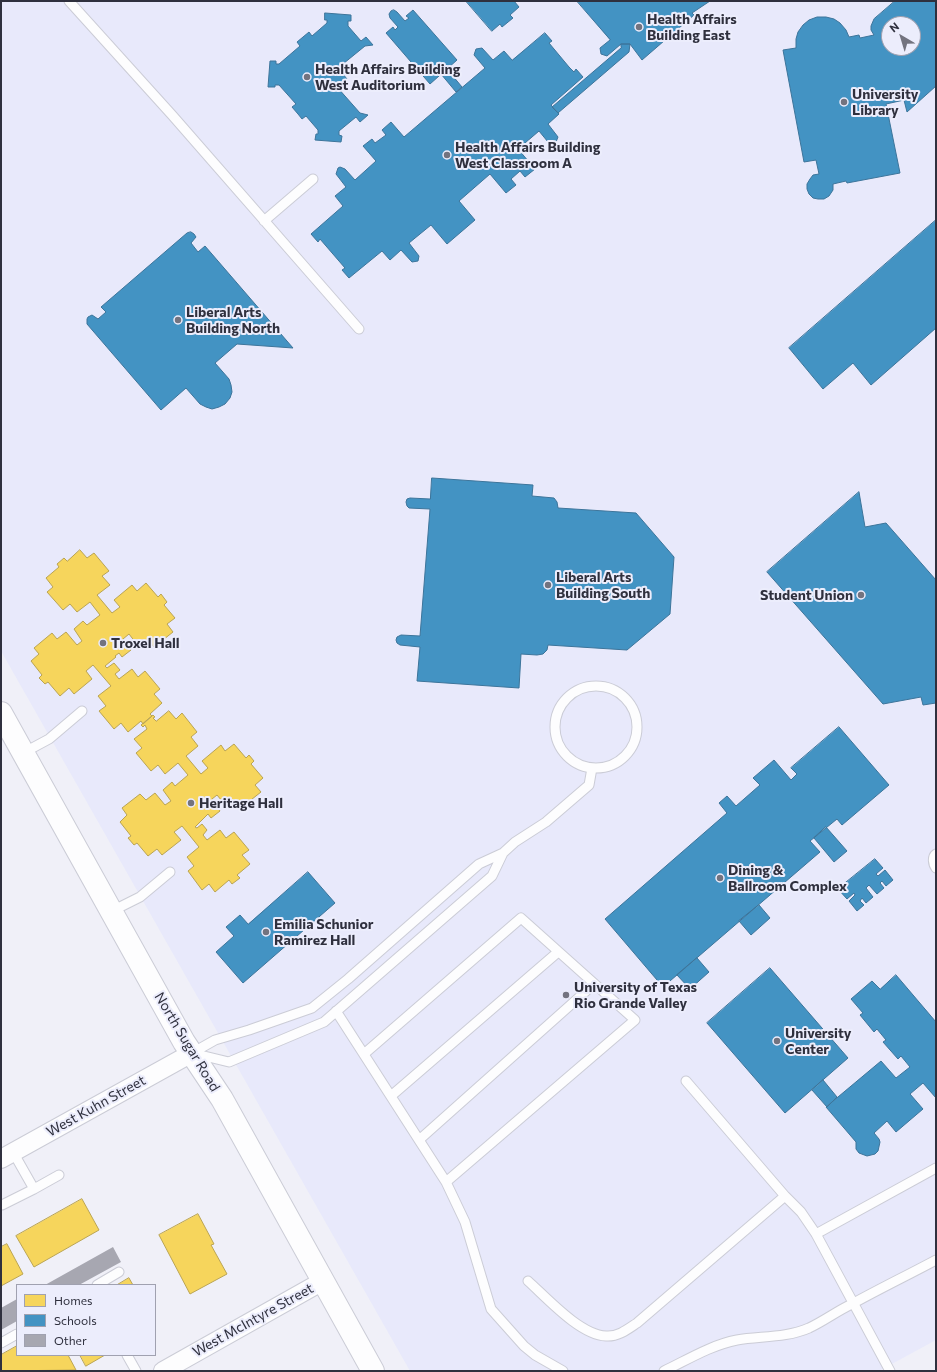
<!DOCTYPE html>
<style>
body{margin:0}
#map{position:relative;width:937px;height:1372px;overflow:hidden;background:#f0f0f8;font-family:Commissioner,sans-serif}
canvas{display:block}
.frame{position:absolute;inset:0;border:2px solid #2f303e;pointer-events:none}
.legend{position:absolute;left:16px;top:1284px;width:140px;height:72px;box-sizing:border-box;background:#ecedfc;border:1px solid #a0a1b0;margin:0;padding:5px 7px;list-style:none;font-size:12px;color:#2f303e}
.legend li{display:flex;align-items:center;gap:8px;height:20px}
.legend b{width:20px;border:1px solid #a0a1b0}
.north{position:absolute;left:881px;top:16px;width:40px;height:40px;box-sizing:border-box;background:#ecedfc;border:1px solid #a0a1b0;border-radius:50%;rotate:322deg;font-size:11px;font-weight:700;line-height:16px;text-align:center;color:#2f303e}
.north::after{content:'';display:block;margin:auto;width:14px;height:18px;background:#73737f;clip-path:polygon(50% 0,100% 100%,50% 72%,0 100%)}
</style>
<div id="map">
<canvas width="937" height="1372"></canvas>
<div class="frame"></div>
<ul class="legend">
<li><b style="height:11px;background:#f6d55c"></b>Homes</li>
<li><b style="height:11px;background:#4393c3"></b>Schools</li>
<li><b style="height:11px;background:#a7a7b1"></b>Other</li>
</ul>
<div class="north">N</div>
</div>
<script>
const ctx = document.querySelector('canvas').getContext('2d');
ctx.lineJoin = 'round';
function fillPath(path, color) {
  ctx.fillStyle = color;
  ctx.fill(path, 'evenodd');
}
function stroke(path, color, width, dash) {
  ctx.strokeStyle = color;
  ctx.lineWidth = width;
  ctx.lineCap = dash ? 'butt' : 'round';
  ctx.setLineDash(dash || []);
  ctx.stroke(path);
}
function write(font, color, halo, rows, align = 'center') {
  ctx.font = font + ' Commissioner,sans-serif';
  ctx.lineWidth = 4;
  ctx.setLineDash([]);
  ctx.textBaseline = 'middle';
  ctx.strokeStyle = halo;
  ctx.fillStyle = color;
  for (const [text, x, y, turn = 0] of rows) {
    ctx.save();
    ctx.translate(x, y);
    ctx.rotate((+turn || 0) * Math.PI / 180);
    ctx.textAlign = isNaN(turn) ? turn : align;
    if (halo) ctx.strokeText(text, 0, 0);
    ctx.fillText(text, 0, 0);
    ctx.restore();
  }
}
fillPath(new Path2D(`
 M1,1H936V1340L879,1371H410L1,651ZM889,24H913V48H889Z`), '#e8e9fb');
const homes = new Path2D(`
 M80,550L87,558L94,553L109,571L102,576L110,585L97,595L112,613L120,607L114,600L132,585L137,591L146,583L158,597L161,594L167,602L164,605L175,618L167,624L173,632L154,647L148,640L139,647L129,634L123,639L131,650L122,657L119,653L115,656L116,657L105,666L107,668L114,663L120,670L115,674L119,679L132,669L138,677L145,671L160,689L154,694L162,703L150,714L152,716L143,724L141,721L128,732L121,723L114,729L99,711L106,706L98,696L111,686L93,665L86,671L92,679L74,694L69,688L60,696L48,682L45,684L39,678L42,675L31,661L39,654L34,648L52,633L57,639L66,632L77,645L82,641L74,629L83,621L87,625L100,615L90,602L77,612L70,604L63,610L47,592L53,587L46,578L59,567L57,564L64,558L67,561Z
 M169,711L176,719L182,713L197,732L191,737L198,746L186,756L201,774L208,768L202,761L221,745L225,751L234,744L246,758L249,755L254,761L251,764L263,778L255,785L261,792L242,807L237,800L227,807L217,795L212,799L220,811L211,818L208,814L195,827L197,828L202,824L207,830L203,835L207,840L220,830L226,838L234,832L249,850L242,855L250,864L237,875L240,878L232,884L229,880L215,892L209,884L202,890L188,871L194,866L187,857L199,847L182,826L174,832L181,840L162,855L157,849L148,856L137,843L134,845L128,838L131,836L120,822L127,815L122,808L140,794L146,800L155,793L165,805L171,801L163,790L172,782L175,786L188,775L178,763L165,774L158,765L151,771L136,753L142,748L134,739L147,729L145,725L143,727L141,725L153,715L155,717L153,718L156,721Z
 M82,1199L99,1230L34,1267L16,1236Z
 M198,1214L214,1244L211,1245L227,1274L190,1294L159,1235Z
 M7,1244L23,1274L1,1286V1247Z
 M129,1278L133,1285H117Z
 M17,1346V1355H68L76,1370L1,1371V1355Z
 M80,1355H105L86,1366Z`);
fillPath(homes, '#f6d55c');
stroke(homes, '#baa453', 1);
const schools = new Path2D(`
 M466,1H514L519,7L510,15L513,18L502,27L500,24L492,31Z
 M577,1H710L692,13L694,15L642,60L630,44H621L607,56L601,54L600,48L610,40Z
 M895,1H936V86L907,112L904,100L886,104L900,173L847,183L846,181L833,184V190L829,196L824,199H818L813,198L809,194L807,189V184L810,179L813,175L819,174L816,160L804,162L783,50L796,48V39L798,32L803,25L809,20L817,17H826L834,19L840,23L846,30L849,37L859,35L860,38L874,35L871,30V26L874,19ZM889,24H913V48H889Z
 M394,10L397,12L405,21L409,18L406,16L413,10L457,60L430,84L386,33L393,27L395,30L398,27L390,18L389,14L391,11Z
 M325,13L351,15V21H348V26L361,41L366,37L373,45L365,46L338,68L347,79L337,87L360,113L368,115L360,122L356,117L339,131V135L342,136L341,142L315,140L316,134H318V130L306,116L302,119L298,114L292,107L296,104L279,85H275V87H268L270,61H276V64H279L300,46L297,42L309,32L312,36L327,23V20H325Z
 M545,33L552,41L549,43L569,67L574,72L576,69L583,77L551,105L559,114L548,124L558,137L556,142L553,144L548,142L539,131L518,149L535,169L525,177L520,171L511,179L516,185L506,193L490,174L459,201L475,220L447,244L431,225L409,243L419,256L418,261L412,262L401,250L390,260L382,251L349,278L342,270L345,268L320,239L318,242L311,234L343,206L335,196L346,187L336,174L338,168L340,167L345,169L355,180L376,161L363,146L372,139L375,143L386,135L382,130L391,122L404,137L485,68L474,55L476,49L482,48L493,60L504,51L512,60Z
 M621,44H630L629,52L558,113L552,107L621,48Z
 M447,69L462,87L456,92L441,74Z
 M936,220V328L871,385L853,363L823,389L789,348Z
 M191,232L194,234L196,237L191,243L198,252L205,246L293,348L237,344L215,363L229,379L231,385L232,392L230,398L225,404L219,407L212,409L206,407L200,404L186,388L161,410L87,324V319L88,317L92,315L98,319L106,312L101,307L187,233Z
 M432,478L533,485L532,496L554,498L557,502L558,508L636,513L674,557L670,614L627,650L548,645L547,650L543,654L537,655L521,654L519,688L417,681L420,647L400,645L397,643L396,640L397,637L401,635L420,636L430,509L409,508L407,506L406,502L407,499L410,498L430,499Z
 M859,492L865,527L886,523L936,580V703L923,705L921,697L883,704L767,572Z
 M839,727L889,785L842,825L837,819L810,841L820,852L663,987L605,919L727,813L719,803L727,796L736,806L760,785L753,778L774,760L791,780L797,774L791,768Z
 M826,827L847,851L834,862L814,838Z
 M875,859L883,868L876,874L878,876L885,870L893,880L886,886L882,881L880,883L884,888L877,894L869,885L866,888L873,897L866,903L862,898L860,901L864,905L857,911L849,901L855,895L854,893L847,899L838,889Z
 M308,872L335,903L243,983L216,952L234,936L226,927L240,915L248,924Z
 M759,905L770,918L751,935L739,921Z
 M697,958L709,972L690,989L677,975Z
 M770,968L848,1058L785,1113L707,1023Z
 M896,975L936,1022V1098L923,1083L910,1094L923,1109L896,1132L887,1121L874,1133L879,1139L880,1142L878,1151L875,1154L867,1156L859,1153L856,1149V1142L826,1107L881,1061L896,1078L910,1067L901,1056L898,1059L883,1042L886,1040L877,1029L874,1032L860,1015L863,1013L851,999L872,981L880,989Z
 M823,1080L837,1097L827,1107L812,1090Z`);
fillPath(schools, '#4393c3');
stroke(schools, '#3d759b', 1);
fillPath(new Path2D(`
 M113,1247L121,1262L79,1285H45Z
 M17,1299V1321L1,1330V1308Z`), '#a7a7b1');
const service = new Path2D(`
 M69,1L172,115L359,329
 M264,221L313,179
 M555 727a41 41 0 1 1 82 0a41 41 0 1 1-82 0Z
 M23,753L49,739L82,711
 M936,854C932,857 933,864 936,868
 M112,911L140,897L170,872
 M336,1011L446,1182L465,1222L491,1309L524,1346L535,1355L563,1371
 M192,1053L215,1040L249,1030L312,1008L348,979L479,864L503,853L515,842L546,822L589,785L592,768
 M196,1054L229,1062L324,1022L492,876L503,853
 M364,1054L521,918L635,1020L446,1182
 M686,1081L785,1196L801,1212L816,1234L890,1371
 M391,1096L558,952
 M419,1140L594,984
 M13,1152L34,1189L59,1175
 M2,1205L34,1189
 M816,1234L936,1168
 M528,1281C547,1298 580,1335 606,1336C618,1337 628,1329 637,1323L785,1196
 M97,1285L119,1272
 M1,1343L17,1334
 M127,1355L136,1371
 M664,1371C687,1360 711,1345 737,1340C761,1336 786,1338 809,1328C824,1321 837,1311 852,1304C879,1289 908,1275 936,1260`);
const minor = new Path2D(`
 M1,1159L192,1053
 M163,1371L323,1281`);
const tertiary = new Path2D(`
 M1,713L184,1042L222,1099L373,1371`);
stroke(service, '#cbccd6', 11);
stroke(minor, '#cbccd6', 20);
stroke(tertiary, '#cbccd6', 24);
stroke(service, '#fdfdfe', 9);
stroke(minor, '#fdfdfe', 18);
stroke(tertiary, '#fdfdfe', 22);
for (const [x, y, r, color] of [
 [639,27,4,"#73737f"],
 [307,77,4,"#73737f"],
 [844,102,4,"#73737f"],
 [447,155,4,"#73737f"],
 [178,320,4,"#73737f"],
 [548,585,4,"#73737f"],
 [861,595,4,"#73737f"],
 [103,643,4,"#73737f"],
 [191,803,4,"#73737f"],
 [720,878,4,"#73737f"],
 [266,932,4,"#73737f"],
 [566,995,4,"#73737f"],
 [777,1041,4,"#73737f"]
]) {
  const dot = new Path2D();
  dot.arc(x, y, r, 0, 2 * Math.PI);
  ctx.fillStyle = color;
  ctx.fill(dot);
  stroke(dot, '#ecedfc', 1.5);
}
write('bold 14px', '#2f303e', '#ecedfc', [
 ["Health Affairs",647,19],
 ["Building East",647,35],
 ["Health Affairs Building",315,69],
 ["West Auditorium",315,85],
 ["University",852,94],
 ["Library",852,110],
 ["Health Affairs Building",455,147],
 ["West Classroom A",455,163],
 ["Liberal Arts",186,312],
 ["Building North",186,328],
 ["Liberal Arts",556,577],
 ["Building South",556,593],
 ["Student Union",853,595,"right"],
 ["Troxel Hall",111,643],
 ["Heritage Hall",199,803],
 ["Dining &",728,870],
 ["Ballroom Complex",728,886],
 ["Emilia Schunior",274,924],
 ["Ramirez Hall",274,940],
 ["University of Texas",574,987],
 ["Rio Grande Valley",574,1003],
 ["University",785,1033],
 ["Center",785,1049]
], 'left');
write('14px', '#2f303e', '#ecedfc', [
 ["North Sugar Road",187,1042,59],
 ["West Kuhn Street",96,1106,-29],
 ["West McIntyre Street",253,1320,-29]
]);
</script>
